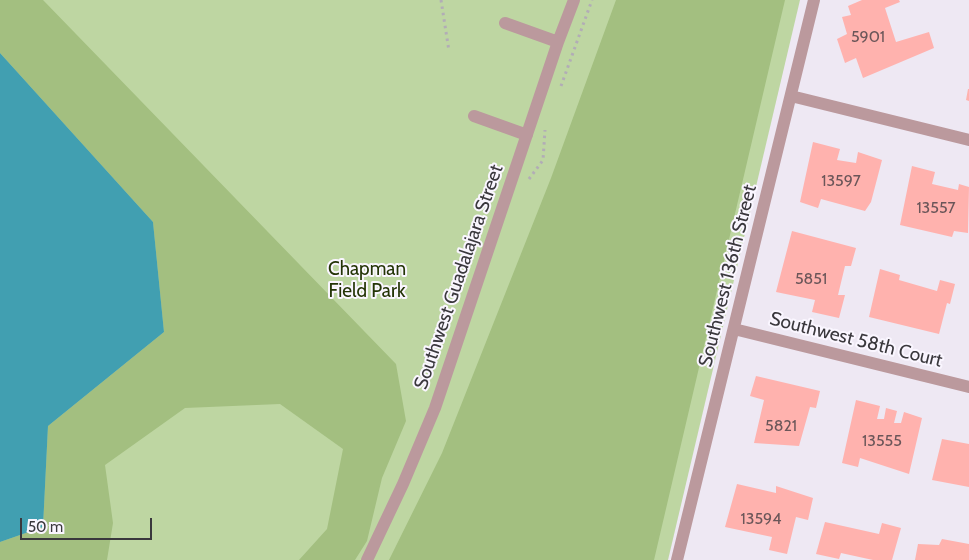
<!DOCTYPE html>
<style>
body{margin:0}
#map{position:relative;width:969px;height:560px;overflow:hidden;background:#eee8f3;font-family:Cabin,sans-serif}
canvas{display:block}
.scale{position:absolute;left:20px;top:518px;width:132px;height:22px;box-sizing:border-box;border:2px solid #3a383d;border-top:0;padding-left:6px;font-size:15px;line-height:18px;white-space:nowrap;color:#3a383d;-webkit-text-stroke:4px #faf6ff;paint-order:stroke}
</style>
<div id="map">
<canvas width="969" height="560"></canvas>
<div class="scale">50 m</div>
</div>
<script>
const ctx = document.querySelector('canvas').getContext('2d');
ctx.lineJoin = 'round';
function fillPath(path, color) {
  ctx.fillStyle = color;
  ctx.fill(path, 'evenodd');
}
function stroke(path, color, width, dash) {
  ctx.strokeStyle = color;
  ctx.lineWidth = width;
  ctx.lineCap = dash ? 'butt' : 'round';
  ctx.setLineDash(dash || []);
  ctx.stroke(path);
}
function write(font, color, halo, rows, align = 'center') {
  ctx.font = font + ' Cabin,sans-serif';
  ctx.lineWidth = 4;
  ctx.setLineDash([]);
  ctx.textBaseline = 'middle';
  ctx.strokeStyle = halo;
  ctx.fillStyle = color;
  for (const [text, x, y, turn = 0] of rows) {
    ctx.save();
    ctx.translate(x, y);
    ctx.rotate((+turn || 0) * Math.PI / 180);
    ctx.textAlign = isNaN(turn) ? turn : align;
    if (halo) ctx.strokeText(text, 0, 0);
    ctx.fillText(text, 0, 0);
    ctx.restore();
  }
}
fillPath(new Path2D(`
 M0,0H800L668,560H0Z`), '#bed6a2');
fillPath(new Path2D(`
 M0,0H43L396,364L406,421L382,478L367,541L355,560H299L327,529L343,449L280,404L185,408L105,465L113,523L107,560H0V542L43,527L48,426L164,332L153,222L0,53Z
 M616,0H785L654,560H389L442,453L551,178Z`), '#a3bf80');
fillPath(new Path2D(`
 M0,53L153,222L164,332L48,426L43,527L0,542Z`), '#419fb1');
fillPath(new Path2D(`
 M862,0H899L900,2L885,8L896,42L929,32L934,48L863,78L856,58L845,63L837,39L847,34L842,17L851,15L848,6Z
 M968,89H969V101L966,100Z
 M813,142L840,149L837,160L856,163L858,152L882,160L871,202L865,211L821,199L818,208L800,202Z
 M912,166L935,172L932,184L958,190L959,184L969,187L968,233L954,231L952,237L900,225Z
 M792,231L856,248L851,266H845L838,295H845L839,318L812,312L815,300L776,292Z
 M880,269L900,275L899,280L937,291L940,280L955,284L950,304L947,303L939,334L869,317Z
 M756,376L820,391L816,408L810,407L799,446L754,443L764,400L750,396Z
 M856,400L880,406L877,419H884L886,408L897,411L894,423H901L904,412L922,418L909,474L860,458L858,467L842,463Z
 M942,439L969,444V487L932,480Z
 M737,484L776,493V486L813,498L808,520L796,517L787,554L769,550L772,537L725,527Z
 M825,522L879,534L882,523L901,528L892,560H873L841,553L839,559L816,554Z
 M942,539L969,544V560H915L918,544L939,545Z`), '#ffb2ae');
stroke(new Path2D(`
 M441,0L449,51
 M561,86L592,0
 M529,179L543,160L545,130`), '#b2adb6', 3, [2.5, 4]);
stroke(new Path2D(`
 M505,23L558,42
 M791,96L969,140
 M474,116L527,135
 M734,329L969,387
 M367,560L403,484L435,408L558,42L574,0
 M677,560L814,0`), '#bb999d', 12);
write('16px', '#6b5659', null, [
 ["5901",868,37],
 ["13597",841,181],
 ["13557",936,208],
 ["5851",811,279],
 ["5821",781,426],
 ["13555",882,441],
 ["13594",761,519]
]);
write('19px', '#233405', '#faf6ff', [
 ["Chapman",367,269],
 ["Field Park",367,291]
]);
write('19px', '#3a383d', '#faf6ff', [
 ["Southwest 136th Street",728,276,-76],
 ["Southwest Guadalajara Street",459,277,-71],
 ["Southwest 58th Court",856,340,14]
]);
</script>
